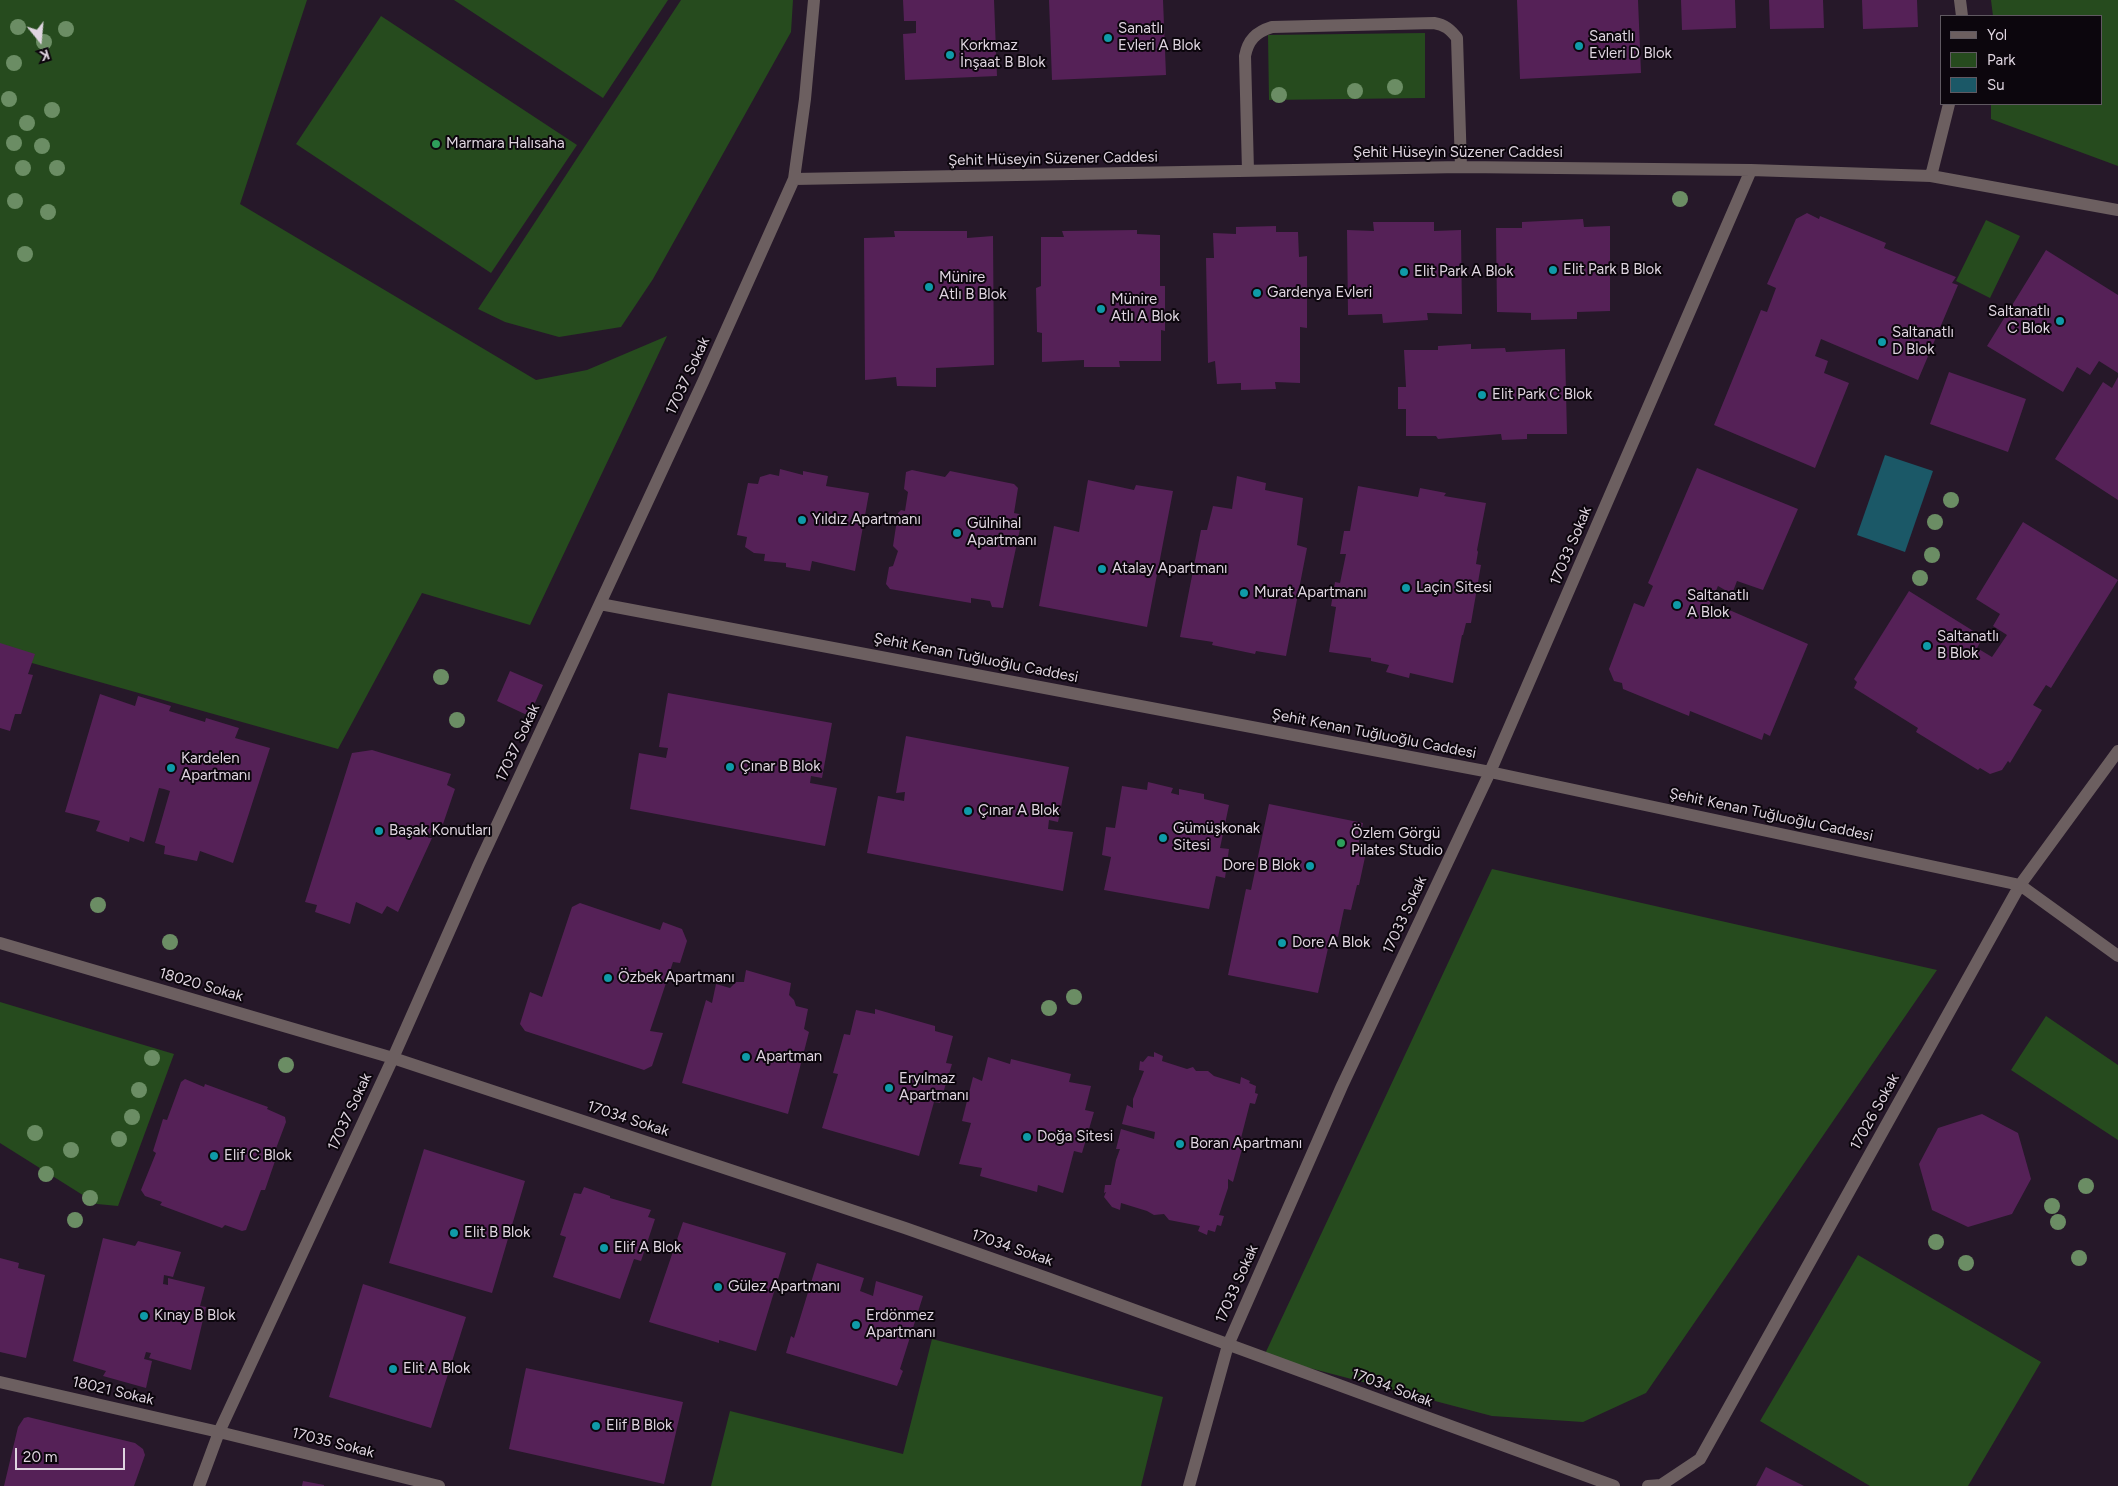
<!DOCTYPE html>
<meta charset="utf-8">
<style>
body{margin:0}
#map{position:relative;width:2118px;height:1486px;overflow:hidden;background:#261829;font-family:Figtree,sans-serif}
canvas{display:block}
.legend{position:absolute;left:1940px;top:15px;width:162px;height:90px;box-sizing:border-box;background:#0c060d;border:1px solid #605961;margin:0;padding:6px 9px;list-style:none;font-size:15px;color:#dfd5e0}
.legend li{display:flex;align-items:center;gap:10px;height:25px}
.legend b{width:25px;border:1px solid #605961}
.north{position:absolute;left:15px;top:15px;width:50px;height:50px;-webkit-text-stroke:4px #0c060d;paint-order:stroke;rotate:163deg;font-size:14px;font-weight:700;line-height:20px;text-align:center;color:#dfd5e0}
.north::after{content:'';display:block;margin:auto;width:18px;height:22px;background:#dfd5e0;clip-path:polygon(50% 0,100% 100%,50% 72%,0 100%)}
.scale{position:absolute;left:15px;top:1448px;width:110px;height:22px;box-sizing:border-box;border:2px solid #dfd5e0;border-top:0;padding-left:6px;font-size:15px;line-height:18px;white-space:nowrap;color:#dfd5e0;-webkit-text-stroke:4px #0c060d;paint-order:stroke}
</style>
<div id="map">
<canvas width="2118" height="1486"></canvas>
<ul class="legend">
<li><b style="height:6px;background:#6c5f60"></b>Yol</li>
<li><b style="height:14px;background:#264b1e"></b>Park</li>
<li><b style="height:14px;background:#1b5867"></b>Su</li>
</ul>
<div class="north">K</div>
<div class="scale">20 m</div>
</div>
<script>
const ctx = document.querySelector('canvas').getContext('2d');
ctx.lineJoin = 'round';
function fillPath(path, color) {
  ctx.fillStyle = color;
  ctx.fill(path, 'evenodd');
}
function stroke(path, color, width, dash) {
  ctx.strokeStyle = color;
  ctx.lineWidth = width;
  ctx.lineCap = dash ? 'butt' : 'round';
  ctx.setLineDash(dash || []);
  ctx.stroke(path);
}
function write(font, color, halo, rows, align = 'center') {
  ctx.font = font + ' Figtree,sans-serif';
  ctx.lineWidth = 4;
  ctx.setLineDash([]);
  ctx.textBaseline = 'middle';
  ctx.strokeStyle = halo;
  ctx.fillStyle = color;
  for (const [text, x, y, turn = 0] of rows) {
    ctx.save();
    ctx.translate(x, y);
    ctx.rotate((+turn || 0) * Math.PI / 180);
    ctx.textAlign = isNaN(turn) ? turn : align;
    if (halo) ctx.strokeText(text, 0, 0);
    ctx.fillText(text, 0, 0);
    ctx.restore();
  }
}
fillPath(new Path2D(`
 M0,0H307L240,204L536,380L587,370L667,336L530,625L422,593L338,749L0,654Z
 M454,0H668L603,98Z
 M681,0H793L791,32L653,279L621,327L559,337L505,322L478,309Z
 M1991,0H2118V166L1991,119V104H2102V16H1993Z
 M381,16L577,145L491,273L296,144Z
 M1425,33V98L1269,100L1268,35Z
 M1986,220L2020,236L1990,298L1956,281Z
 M1492,869L1937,970L1646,1393L1583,1422L1492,1416L1264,1356Z
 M0,1002L174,1054L118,1206L97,1204L0,1143Z
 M2046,1016L2118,1065V1140L2011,1070Z
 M1858,1255L2041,1362L1968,1486H1870L1760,1421Z
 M932,1339L1163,1397L1141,1486H711L730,1411L903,1454Z`), '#264b1e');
fillPath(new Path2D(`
 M1885,455L1933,471L1905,552L1857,535Z`), '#1b5867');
fillPath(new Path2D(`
 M903,0H994L997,76L905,80L903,34L916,33V21H904Z
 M1049,0H1163L1166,75L1052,80Z
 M1517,0H1638L1641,73L1520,79Z
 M1681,0H1735L1736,28L1682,30Z
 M1769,0H1823L1824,28L1770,29Z
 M1862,0H1917L1918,27L1863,29Z
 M1807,213L1819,219L1820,216L1886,243L1884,248L1956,277L1952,283L1958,285L1918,380L1821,339L1815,356L1828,361L1824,373L1849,383L1815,468L1714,425L1761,310L1767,312L1776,288L1767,284L1796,219Z
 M1583,219L1584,227L1610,226V311L1577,312V319L1531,320V313L1497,312L1496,228H1522V222Z
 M1373,222H1434V231L1461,230L1462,314L1427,313L1428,320L1383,323L1382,314L1348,315L1347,230L1374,231Z
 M1276,226V232H1298L1299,257L1307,256V328L1300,327V383L1275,382L1276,389L1241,390V383L1217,384L1215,361L1208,363L1206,258H1214L1213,233L1236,234V227Z
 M1137,230V234L1160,235V286H1165V331L1161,330V361H1119L1120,367H1084V360L1042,362V333L1037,332L1036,288L1041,286V237H1064L1062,231Z
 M894,231H967V238L993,236L994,365L936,368V387L897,386L896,377L865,380L864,238L895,237Z
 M2046,250L2118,295V373L2099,361L2090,375L2077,367L2063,392L1987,346Z
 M1471,344V349L1505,348L1506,352L1565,349L1567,434H1527V439L1502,440L1501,434L1438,439L1436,436H1406V409H1398V387H1406L1404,350H1438V346Z
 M1949,372L2026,399L2008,452L1930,424Z
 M2118,377V500L2055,459L2103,382L2112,388Z
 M1697,468L1798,509L1763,590L1737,581L1732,594L1718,586L1707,610L1725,618L1727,609L1808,644L1770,736L1764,733L1762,740L1690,711L1689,716L1623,689L1622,683L1614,681L1609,669L1634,603L1644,607L1653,586L1648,583Z
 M780,469L803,475V471L828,476L826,486L869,493L855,571L812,561L810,571L786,567V563L764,561L765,554L754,553L745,547L747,537L737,535L748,483L758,484L760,477L770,474L779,476Z
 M912,470L945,477L950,471L1014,484L1018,488L1014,513L1019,514L1022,520L1003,608L992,607L990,601L971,598V603L890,589L886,584L889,567L893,566L898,551L893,546L898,513L901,510L905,511L908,492L904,489L906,472Z
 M1237,476L1266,483L1265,490L1303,498L1297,545L1307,548L1286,656L1256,651L1255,654L1212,645L1213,642L1180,637L1201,530H1207L1213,506L1232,509Z
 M1088,480L1134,490L1136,485L1173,491L1147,627L1039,606L1054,526L1079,532Z
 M1358,486L1418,497L1420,488L1446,493L1444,496L1486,503L1477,550L1478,552L1476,564L1481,565L1471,623H1466L1463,635H1462L1453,683L1410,673L1409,678L1386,672L1389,665L1371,661V658L1329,652L1336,607L1331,606L1335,582L1340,583L1346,554H1340L1344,531H1350Z
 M2023,522L2118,580L2051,688L2046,685L2033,705L2042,710L2010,763L2008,761L2002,770L1990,774L1980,768L1978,770L1916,732L1918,728L1854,688L1857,682L1854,679L1909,591L1983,637L1977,648L1992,657L2007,635L1993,626L2000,614L1976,599Z
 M0,643L35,654L28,674L33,675L21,714H15L10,731L0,728Z
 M510,671L543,685L529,716L497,701Z
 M668,693L832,723L822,778L811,776L810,783L837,788L825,846L630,809L639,753L666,758L668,748L659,747Z
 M100,694L135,706L138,696L171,706L169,711L205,722L206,718L239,728L235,738L270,748L233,863L200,851L197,861L164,854L165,846L155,843L170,791L164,789L159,788L144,842L130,837L129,842L96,831L100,821L65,812Z
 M906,736L1069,767L1058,822L1049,820L1048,829L1073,832L1063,891L867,853L878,796L904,801L905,792L896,793Z
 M372,750L451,774L447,785L455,789L443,824L435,822L428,838H432L398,912L387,906L382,914L356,902L350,924L315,912L317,905L305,902L352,753Z
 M1148,782L1173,788L1171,793L1179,795V789L1204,794V799L1229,805L1220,848L1229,849L1225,878L1216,876L1209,909L1104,890L1111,857L1102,855L1106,827L1115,828L1122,786L1147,790Z
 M1269,804L1363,823L1358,846L1367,848L1359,885H1357L1351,910L1344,909L1338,937L1331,935L1318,993L1228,975L1246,889L1251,890Z
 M580,903L660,930L663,922L682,929L687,941L680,963L673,962L650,1031L663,1033L652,1066L644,1070L525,1031L520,1024L530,992L542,997L572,907Z
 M746,970L791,983L789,995L794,1000L796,1006L808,1009L804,1029L809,1032L788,1114L682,1083L706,1000L712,1003L716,984L730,988L736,982H744Z
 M875,1009L935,1026V1031L953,1036L946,1063L952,1064L940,1103L934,1102L919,1156L822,1128L838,1074L833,1073L844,1034L850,1035L856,1010L875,1014Z
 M1154,1052L1163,1056L1162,1061L1187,1069L1193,1067L1196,1071H1208L1214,1076L1240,1084L1241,1077L1250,1081L1249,1083L1256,1086L1255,1093L1258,1094L1255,1104L1250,1103L1241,1138H1245L1233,1182L1228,1179V1188L1219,1215L1224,1216L1221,1226L1217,1225L1215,1232L1208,1230L1207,1235L1198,1231L1200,1226L1169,1220L1164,1214L1154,1215L1147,1211L1121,1203L1120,1210L1112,1207L1104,1197L1106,1192L1104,1193L1105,1185H1111L1116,1160L1120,1149H1116L1121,1129L1154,1139L1155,1132L1122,1124L1127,1105L1133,1108V1099L1144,1071L1139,1070L1140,1061L1143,1062L1148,1056L1154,1057Z
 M988,1057L1010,1064L1011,1059L1071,1074L1069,1082L1091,1086L1085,1110L1094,1112L1082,1153L1074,1151L1063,1193L1038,1185L1037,1192L980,1176L982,1168L959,1164L971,1123L962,1121L973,1077L982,1081Z
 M185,1079L204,1087L205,1084L268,1107L267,1109L285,1117L286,1122L272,1159L275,1161L265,1190H261L246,1230L242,1231L225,1225L222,1228L160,1205L162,1202L145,1196L141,1190L156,1153L153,1151L163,1119L167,1120L181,1082Z
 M1982,1114L2018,1133L2031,1179L2012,1214L1968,1227L1932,1210L1919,1164L1938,1128Z
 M424,1149L525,1181L492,1293L389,1263Z
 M584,1187L610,1196V1198L651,1210L648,1217L655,1219L641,1261L634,1259L620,1299L553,1277L566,1237L560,1235L574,1193L581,1194Z
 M683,1222L786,1253L756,1351L719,1340V1343L649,1322Z
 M103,1238L135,1246L138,1241L181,1252L173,1277L164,1275L163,1284L168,1285V1278L205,1287L200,1306L206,1307L191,1370L149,1358L151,1353L146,1352L144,1359L152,1361L146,1388L103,1376L106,1371L73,1361Z
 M0,1258L19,1263L18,1268L45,1275L26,1358L0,1352Z
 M817,1263L864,1278L860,1291L873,1296L876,1281L923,1296L900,1369L903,1371L897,1386L786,1353L791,1336L794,1338Z
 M363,1284L466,1317L431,1428L329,1397Z
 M526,1368L683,1402L664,1484L509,1449Z
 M28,1417L135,1443L143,1449L145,1455L134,1486H4L18,1427L24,1418Z
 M1766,1467L1804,1486H1756Z
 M303,1481L324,1485V1486H302Z`), '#552157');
stroke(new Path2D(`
 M1960,0L1962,16
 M1248,171L1245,56C1248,40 1256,32 1272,27L1434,23C1445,25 1450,29 1457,38L1461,167
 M1931,176L1949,104
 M794,179L1461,167L1751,170L1931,176L2118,210
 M600,604L1490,772L2020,885L2118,956
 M0,943L393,1058L905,1228L1047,1278L1614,1486
 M0,1382L219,1432L439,1486
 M199,1486L219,1432L393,1058L479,864L703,382L794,179L805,99L814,0
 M1189,1486L1228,1345L1342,1086L1490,772L1751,170
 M1648,1486L1661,1485L1700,1459L2020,885L2118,751`), '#6c5f60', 12);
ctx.fillStyle = '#6b8d64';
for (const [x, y] of [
 [18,27],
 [66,29],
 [44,42],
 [14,63],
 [1395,87],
 [1355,91],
 [1279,95],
 [9,99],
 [52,110],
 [27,123],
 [14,143],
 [42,146],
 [23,168],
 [57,168],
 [1680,199],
 [15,201],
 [48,212],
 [25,254],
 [1951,500],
 [1935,522],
 [1932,555],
 [1920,578],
 [441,677],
 [457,720],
 [98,905],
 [170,942],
 [1074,997],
 [1049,1008],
 [152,1058],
 [286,1065],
 [139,1090],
 [132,1117],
 [35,1133],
 [119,1139],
 [71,1150],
 [46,1174],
 [2086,1186],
 [90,1198],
 [2052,1206],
 [75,1220],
 [2058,1222],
 [1936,1242],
 [2079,1258],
 [1966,1263]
]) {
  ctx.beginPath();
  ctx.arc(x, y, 8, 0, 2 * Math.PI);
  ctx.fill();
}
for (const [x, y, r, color] of [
 [1108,38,5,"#0f9aa8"],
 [1579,46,5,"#0f9aa8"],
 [950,55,5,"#0f9aa8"],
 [436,144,5,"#2e9e5b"],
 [1553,270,5,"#0f9aa8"],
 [1404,272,5,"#0f9aa8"],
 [929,287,5,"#0f9aa8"],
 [1257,293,5,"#0f9aa8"],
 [1101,309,5,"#0f9aa8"],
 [2060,321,5,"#0f9aa8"],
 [1882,342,5,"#0f9aa8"],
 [1482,395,5,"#0f9aa8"],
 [802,520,5,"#0f9aa8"],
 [957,533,5,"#0f9aa8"],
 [1102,569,5,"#0f9aa8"],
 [1406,588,5,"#0f9aa8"],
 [1244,593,5,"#0f9aa8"],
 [1677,605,5,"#0f9aa8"],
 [1927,646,5,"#0f9aa8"],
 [730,767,5,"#0f9aa8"],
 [171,768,5,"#0f9aa8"],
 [968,811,5,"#0f9aa8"],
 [379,831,5,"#0f9aa8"],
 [1163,838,5,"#0f9aa8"],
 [1341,843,5,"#2e9e5b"],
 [1310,866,5,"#0f9aa8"],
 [1282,943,5,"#0f9aa8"],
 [608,978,5,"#0f9aa8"],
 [746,1057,5,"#0f9aa8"],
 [889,1088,5,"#0f9aa8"],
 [1027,1137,5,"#0f9aa8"],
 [1180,1144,5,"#0f9aa8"],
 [214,1156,5,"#0f9aa8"],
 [454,1233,5,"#0f9aa8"],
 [604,1248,5,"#0f9aa8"],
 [718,1287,5,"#0f9aa8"],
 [144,1316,5,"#0f9aa8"],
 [856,1325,5,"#0f9aa8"],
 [393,1369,5,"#0f9aa8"],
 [596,1426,5,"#0f9aa8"]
]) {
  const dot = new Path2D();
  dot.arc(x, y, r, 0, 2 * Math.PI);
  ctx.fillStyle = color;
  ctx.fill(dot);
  stroke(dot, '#0c060d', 2);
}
write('15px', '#dfd5e0', '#0c060d', [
 ["Sanatlı",1118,29],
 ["Evleri A Blok",1118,46],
 ["Sanatlı",1589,37],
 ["Evleri D Blok",1589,54],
 ["Korkmaz",960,46],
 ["İnşaat B Blok",960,63],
 ["Marmara Halısaha",446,144],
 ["Elit Park B Blok",1563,270],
 ["Elit Park A Blok",1414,272],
 ["Münire",939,278],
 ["Atlı B Blok",939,295],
 ["Gardenya Evleri",1267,293],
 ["Münire",1111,300],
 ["Atlı A Blok",1111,317],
 ["Saltanatlı",2050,312,"right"],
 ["C Blok",2050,329,"right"],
 ["Saltanatlı",1892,333],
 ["D Blok",1892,350],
 ["Elit Park C Blok",1492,395],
 ["Yıldız Apartmanı",812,520],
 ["Gülnihal",967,524],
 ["Apartmanı",967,541],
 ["Atalay Apartmanı",1112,569],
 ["Laçin Sitesi",1416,588],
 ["Murat Apartmanı",1254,593],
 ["Saltanatlı",1687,596],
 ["A Blok",1687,613],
 ["Saltanatlı",1937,637],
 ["B Blok",1937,654],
 ["Kardelen",181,759],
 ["Apartmanı",181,776],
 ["Çınar B Blok",740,767],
 ["Çınar A Blok",978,811],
 ["Gümüşkonak",1173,829],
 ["Sitesi",1173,846],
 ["Başak Konutları",389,831],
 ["Özlem Görgü",1351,834],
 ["Pilates Studio",1351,851],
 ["Dore B Blok",1300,866,"right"],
 ["Dore A Blok",1292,943],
 ["Özbek Apartmanı",618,978],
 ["Apartman",756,1057],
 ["Eryılmaz",899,1079],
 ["Apartmanı",899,1096],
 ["Doğa Sitesi",1037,1137],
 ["Boran Apartmanı",1190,1144],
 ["Elif C Blok",224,1156],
 ["Elit B Blok",464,1233],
 ["Elif A Blok",614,1248],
 ["Gülez Apartmanı",728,1287],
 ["Kınay B Blok",154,1316],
 ["Erdönmez",866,1316],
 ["Apartmanı",866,1333],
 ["Elit A Blok",403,1369],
 ["Elif B Blok",606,1426]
], 'left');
write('15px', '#dfd5e0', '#0c060d', [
 ["Şehit Hüseyin Süzener Caddesi",1458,153],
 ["Şehit Hüseyin Süzener Caddesi",1053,159,-1],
 ["17037 Sokak",688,376,-65],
 ["17033 Sokak",1571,546,-67],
 ["Şehit Kenan Tuğluoğlu Caddesi",976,658,11],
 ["Şehit Kenan Tuğluoğlu Caddesi",1374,734,11],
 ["17037 Sokak",518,743,-65],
 ["Şehit Kenan Tuğluoğlu Caddesi",1771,815,12],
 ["17033 Sokak",1405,915,-65],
 ["18020 Sokak",201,985,16],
 ["17037 Sokak",350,1112,-65],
 ["17026 Sokak",1875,1112,-61],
 ["17034 Sokak",628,1119,18],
 ["17034 Sokak",1012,1248,19],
 ["17033 Sokak",1237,1284,-66],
 ["17034 Sokak",1392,1388,20],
 ["18021 Sokak",113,1391,13],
 ["17035 Sokak",333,1443,14]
]);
</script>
